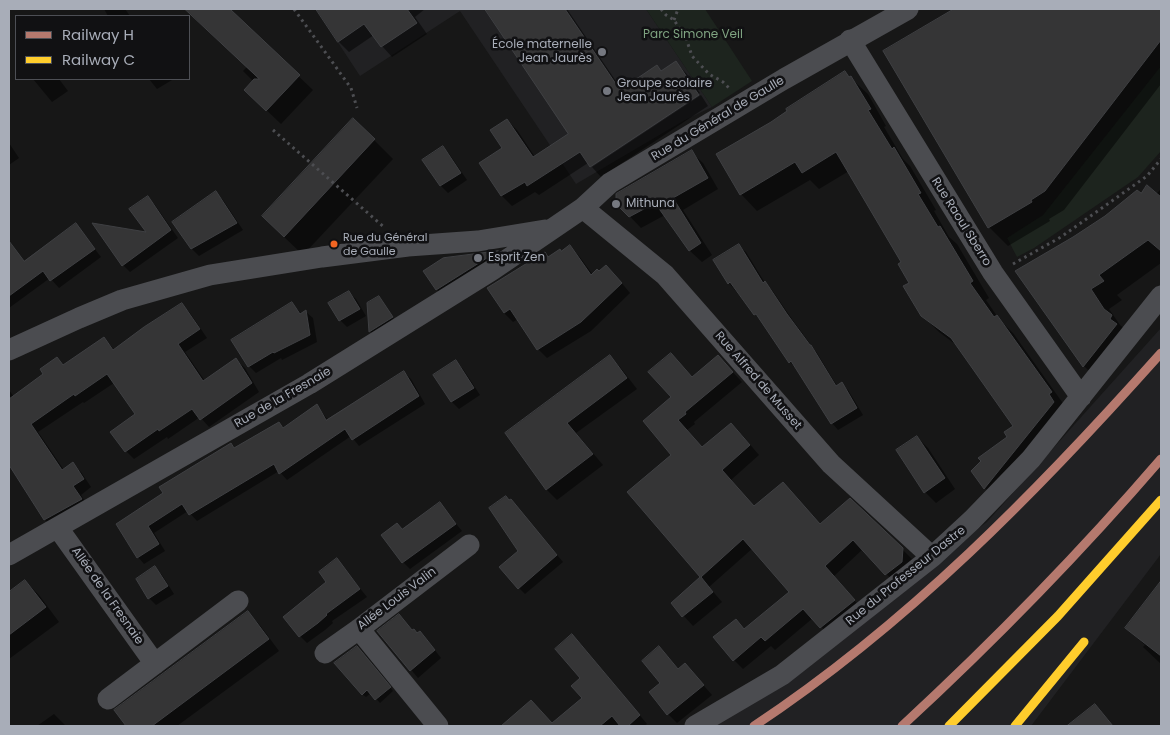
<!DOCTYPE html>
<meta charset="utf-8">
<style>
body{margin:0}
#map{position:relative;width:1170px;height:735px;overflow:hidden;background:#171717;font-family:Poppins,sans-serif}
canvas{display:block}
.frame{position:absolute;inset:0;border:10px solid #a8adb8;pointer-events:none}
.legend{position:absolute;left:15px;top:15px;width:175px;height:65px;box-sizing:border-box;background:#111113;border:1px solid #4d4f55;margin:0;padding:6px 9px;list-style:none;font-size:15px;color:#a8adb8}
.legend li{display:flex;align-items:center;gap:10px;height:25px}
.legend b{width:25px;border:1px solid #4d4f55}
</style>
<div id="map">
<canvas width="1170" height="735"></canvas>
<div class="frame"></div>
<ul class="legend">
<li><b style="height:6px;background:#b5796e"></b>Railway H</li>
<li><b style="height:6px;background:#ffcd2c"></b>Railway C</li>
</ul>
</div>
<script>
const ctx = document.querySelector('canvas').getContext('2d');
ctx.lineJoin = 'round';
function fillPath(path, color) {
  ctx.fillStyle = color;
  ctx.fill(path, 'evenodd');
}
function stroke(path, color, width, dash) {
  ctx.strokeStyle = color;
  ctx.lineWidth = width;
  ctx.lineCap = dash ? 'butt' : 'round';
  ctx.setLineDash(dash || []);
  ctx.stroke(path);
}
function write(font, color, halo, rows, align = 'center') {
  ctx.font = font + ' Poppins,sans-serif';
  ctx.lineWidth = 5;
  ctx.setLineDash([]);
  ctx.textBaseline = 'middle';
  ctx.strokeStyle = halo;
  ctx.fillStyle = color;
  for (const [text, x, y, turn = 0] of rows) {
    ctx.save();
    ctx.translate(x, y);
    ctx.rotate((+turn || 0) * Math.PI / 180);
    ctx.textAlign = isNaN(turn) ? turn : align;
    if (halo) ctx.strokeText(text, 0, 0);
    ctx.fillText(text, 0, 0);
    ctx.restore();
  }
}
fillPath(new Path2D(`
 M316,9H646L712,107L685,120L576,184L460,11L360,76Z
 M1161,328V554L1031,726H706L762,694L987,522Z`), '#212123');
fillPath(new Path2D(`
 M646,9H705L752,81L712,107Z
 M1161,66V151L1138,177L1034,248L1017,257L1007,238L1043,215Z`), '#1d241e');
fillPath(new Path2D(`
 M104,9H125L130,16H108Z
 M185,9H228L313,90L281,124L259,103L253,81L243,71L247,67Z
 M317,9H425L415,17L427,34L392,57L382,46L374,35L349,52L338,41Z
 M487,9H567L622,90L657,67L662,72L676,63L686,73L700,93L591,165V167L588,163L539,195L535,192L512,206L502,196L507,120L517,130L535,157L569,134Z
 M956,9H1161V84L1064,210L1049,219L1050,221L1008,246L989,227L885,51Z
 M845,73L868,94L886,126L884,127L903,159L910,166L936,210L934,211L949,237L957,244L989,298L986,300L999,319L1013,333L1067,409L1001,504L985,488L973,471L1009,437L1014,426L959,347L939,332L922,315L903,262L849,171L819,189L810,180L757,211L741,194L772,123Z
 M33,79H59L68,91L52,102Z
 M149,79H172V80L157,89Z
 M701,95L708,106L601,177L592,167Z
 M374,140L393,159L303,255L282,235Z
 M9,143L19,158L9,165Z
 M443,147L450,155L467,180L448,193L441,186Z
 M691,152L703,163L718,189L683,210L712,255L702,262L690,251L665,215L641,228L617,203Z
 M1161,189V263L1117,295L1122,300L1109,309L1120,325L1131,335L1103,385L1084,366L1017,271L1074,238L1141,195L1156,194Z
 M216,193L223,200L243,230L199,256L192,249L173,222Z
 M148,198L155,205L178,238L130,272L123,265L148,234Z
 M76,225L101,257L59,288L50,278L9,308V264L19,257L25,262Z
 M739,246L746,252L765,283L772,290L794,322L817,353L837,386L841,384L848,390L863,415L838,430L832,423L797,369L790,362L761,321L729,283Z
 M570,247L579,256L593,275H615L630,293L591,331L547,358L538,349L518,319L513,322L504,313L549,258Z
 M497,252L505,260L445,298L437,290L443,259Z
 M348,292L356,299L366,316L347,327L340,320Z
 M379,297L395,321L373,334L370,331L368,304Z
 M292,304L302,314L306,312L313,318L317,342L282,360L281,358L256,373L249,366L233,341Z
 M182,305L190,313L207,338L185,352L205,381L236,360L245,368L259,392L209,427L200,417L168,439L167,437L134,459L126,451L137,415L114,383L84,403L83,402L38,432L64,470L72,464L81,472L91,487L81,495L89,508L54,528L45,520L9,462V390L14,397L104,339L115,350Z
 M718,356L742,382L694,422L695,424L687,430L703,449L741,434L759,455L731,480L755,508L820,525L902,549L912,559L896,584L863,549L833,577L863,610L830,636L813,618L775,650L771,646L743,669L734,660L736,620L745,630L790,592L753,548L709,587L722,602L693,626L672,603L702,577L628,492L673,455L645,421Z
 M610,357L620,367L637,389L576,433L603,465L557,500L547,490L507,433Z
 M456,362L463,369L480,395L459,409L452,402L435,375Z
 M404,372L411,379L425,404L359,446L351,436L287,480L279,471L197,521L188,511L154,533L165,551L144,564L138,557L117,524L164,494L231,444L235,449L279,423L284,428L317,406L328,420Z
 M917,437L928,448L955,489L936,503L925,492Z
 M511,500L563,562L525,594L519,588L520,551L510,501Z
 M439,503L462,531L410,569L403,562L397,524L403,530Z
 M337,560L367,597L332,621L333,623L325,630L307,643L300,636Z
 M155,568L162,575L174,594L156,605L149,598Z
 M25,581L39,595L59,622L9,659V593Z
 M1161,583V664L1143,647L1145,645L1127,628Z
 M248,613L259,624L279,651L177,726H128L116,711Z
 M399,616L413,631L418,635L420,633L427,640L441,658L418,678L379,631Z
 M580,643L647,724L644,726H621L619,724L616,726H503L531,702L552,725L584,699Z
 M360,651L393,691L380,703L371,693L366,697L362,694Z
 M668,657L679,670L685,664L712,695L677,723L668,714L662,683Z
 M54,714L66,726H37Z`), '#0007');
const building = new Path2D(`
 M185,9H230L300,75L266,111L244,90L254,79H259Z
 M316,9H407L417,23L381,47L364,24L338,42Z
 M485,9H565L620,90L657,65L661,71L676,61L699,95L590,167L580,152L527,186L525,182L501,196L479,163L502,148L490,130L507,119L533,157L568,134Z
 M954,9H1161V40L1048,187L1045,191L1031,200L1032,202L988,228L883,51Z
 M845,71L849,77L851,76L871,109L868,110L892,149L894,147L921,193L918,194L938,227L940,226L973,281L970,283L994,317L997,315L1052,392L1049,394L1054,402L984,489L971,471L981,461L978,458L1007,437L1004,432L1013,426L951,338L921,316L903,286L909,283L898,264L901,262L836,152L802,173L795,162L740,195L716,154L771,122L787,111L786,109Z
 M353,118L375,139L284,237L262,216Z
 M443,146L461,173L440,186L422,160Z
 M692,150L708,178L673,198L701,243L689,251L655,203L629,217L616,204V194Z
 M1147,185L1161,197V251L1148,240L1099,275L1104,281L1091,289L1104,309L1112,315L1110,319L1117,324L1083,367L1015,271L1073,237L1105,216L1137,190L1141,193Z
 M216,191L237,223L191,249L172,222Z
 M148,196L171,230L122,266L92,223L146,232L129,209Z
 M76,223L95,249L50,281L43,271L9,296V241L24,261Z
 M739,244L763,283L765,281L787,314L810,345H811L836,386L842,382L857,408L831,424L791,361L789,363L756,314L754,315L730,282L728,284L713,260Z
 M570,245L591,275L597,269L599,271L606,265L622,283L581,322L537,350L510,309L504,313L487,288L545,252L548,257L560,249L561,251Z
 M498,251L436,290L423,271L443,258Z
 M349,291L360,309L339,321L328,303Z
 M379,296L393,317L369,332L367,303Z
 M292,302L300,314L306,310L310,335L274,353L273,352L248,367L231,340Z
 M182,303L200,329L178,344L203,381L236,358L252,383L200,420L192,409L159,431L158,429L125,452L110,432L135,414L107,374L75,396L74,394L31,424L62,470L73,462L84,479L73,486L82,499L44,520L9,465V399L43,374L40,369L57,357L63,365L104,337L113,350L144,327Z
 M671,353L692,377L718,355L733,372L685,412L686,414L678,420L702,447L731,423L750,445L722,470L754,506L783,482L820,524L850,498L903,548L902,562L885,575L853,540L825,566L855,600L820,628L803,609L765,641L761,637L733,661L713,637L736,619L744,629L789,592L743,539L701,577L713,592L682,617L671,603L700,577L627,492L671,455L643,421L671,397L648,372Z
 M610,355L627,378L567,423L593,454L546,490L505,433Z
 M456,360L474,388L451,402L433,375Z
 M404,371L419,396L352,440L345,429L279,474L274,464L189,515L182,504L148,526L159,544L137,558L116,524L163,493L159,487L231,443L234,448L279,422L283,428L317,404L326,420Z
 M917,436L945,478L924,493L896,450Z
 M506,496L509,500L511,499L557,555L518,589L499,567L518,551L489,508Z
 M440,502L456,524L402,563L381,535L397,523L402,529Z
 M337,558L360,589L326,614L327,615L318,623L299,637L283,617L326,582L319,572Z
 M155,566L168,586L148,599L136,579Z
 M25,580L46,607L9,635V592Z
 M1161,581V656L1125,628Z
 M248,611L269,639L152,726H126L114,710Z
 M399,614L412,630L414,629L417,633L420,631L435,650L410,671L377,631Z
 M572,634L640,715L628,726H620L612,716L600,726H501L531,700L552,723L582,698L571,686L580,678L555,649Z
 M357,646L391,687L375,700L367,690L362,695L334,663Z
 M659,646L678,669L685,663L704,685L667,715L649,692L660,683L642,661Z
 M1095,704L1113,726H1067Z`);
fillPath(building, '#353536');
stroke(building, '#3f4043', 1);
stroke(new Path2D(`
 M294,9L351,88L357,108
 M661,9L666,15L674,20L686,38L692,56L709,74L723,82L729,88
 M674,20L678,9
 M273,130L385,228
 M1013,264L1061,237L1147,176L1161,159`), '#4d4e52', 3, [2.5, 4]);
stroke(new Path2D(`
 M850,40L993,273L1081,397
 M583,208L665,275L831,464L932,557
 M9,350L79,318L122,300L210,275L322,257L408,246L478,241L545,230
 M58,528L155,664
 M9,555L309,384L492,270L583,208L610,183L784,79L908,9
 M359,629L438,726
 M325,653L359,629L469,545
 M108,699L238,601
 M695,726L782,675L932,557L972,520L1031,459L1161,296`), '#4b4c50', 21);
stroke(new Path2D(`
 M754,726C908,624 1038,491 1161,353
 M902,726C993,642 1080,553 1161,459`), '#b5796e', 9);
stroke(new Path2D(`
 M949,726L1058,616L1161,500
 M1015,726L1084,642`), '#ffcd2c', 9);
for (const [x, y, r, color] of [
 [602,52,5,"#757880"],
 [607,91,5,"#757880"],
 [616,204,5,"#757880"],
 [334,244,4.5,"#f26522"],
 [478,258,5,"#757880"]
]) {
  const dot = new Path2D();
  dot.arc(x, y, r, 0, 2 * Math.PI);
  ctx.fillStyle = color;
  ctx.fill(dot);
  stroke(dot, '#111113', 2);
}
write('11px', '#a8adb8', '#111113', [
 ["Rue du Général",343,238],
 ["de Gaulle",343,252]
], 'left');
write('12px', '#7fa381', '#111113', [
 ["Parc Simone Veil",693,35]
]);
write('12px', '#a8adb8', '#111113', [
 ["École maternelle",592,45,"right"],
 ["Jean Jaurès",592,59,"right"],
 ["Groupe scolaire",617,84],
 ["Jean Jaurès",617,98],
 ["Mithuna",626,204],
 ["Esprit Zen",488,258]
], 'left');
write('12px', '#a8adb8', '#111113', [
 ["Rue du Général de Gaulle",718,119,-31],
 ["Rue Raoul Sberro",961,222,58],
 ["Rue Alfred de Musset",758,381,49],
 ["Rue de la Fresnaie",283,398,-30],
 ["Rue du Professeur Dastre",906,576,-39],
 ["Allée de la Fresnaie",107,596,55],
 ["Allée Louis Valin",397,599,-37]
]);
</script>
